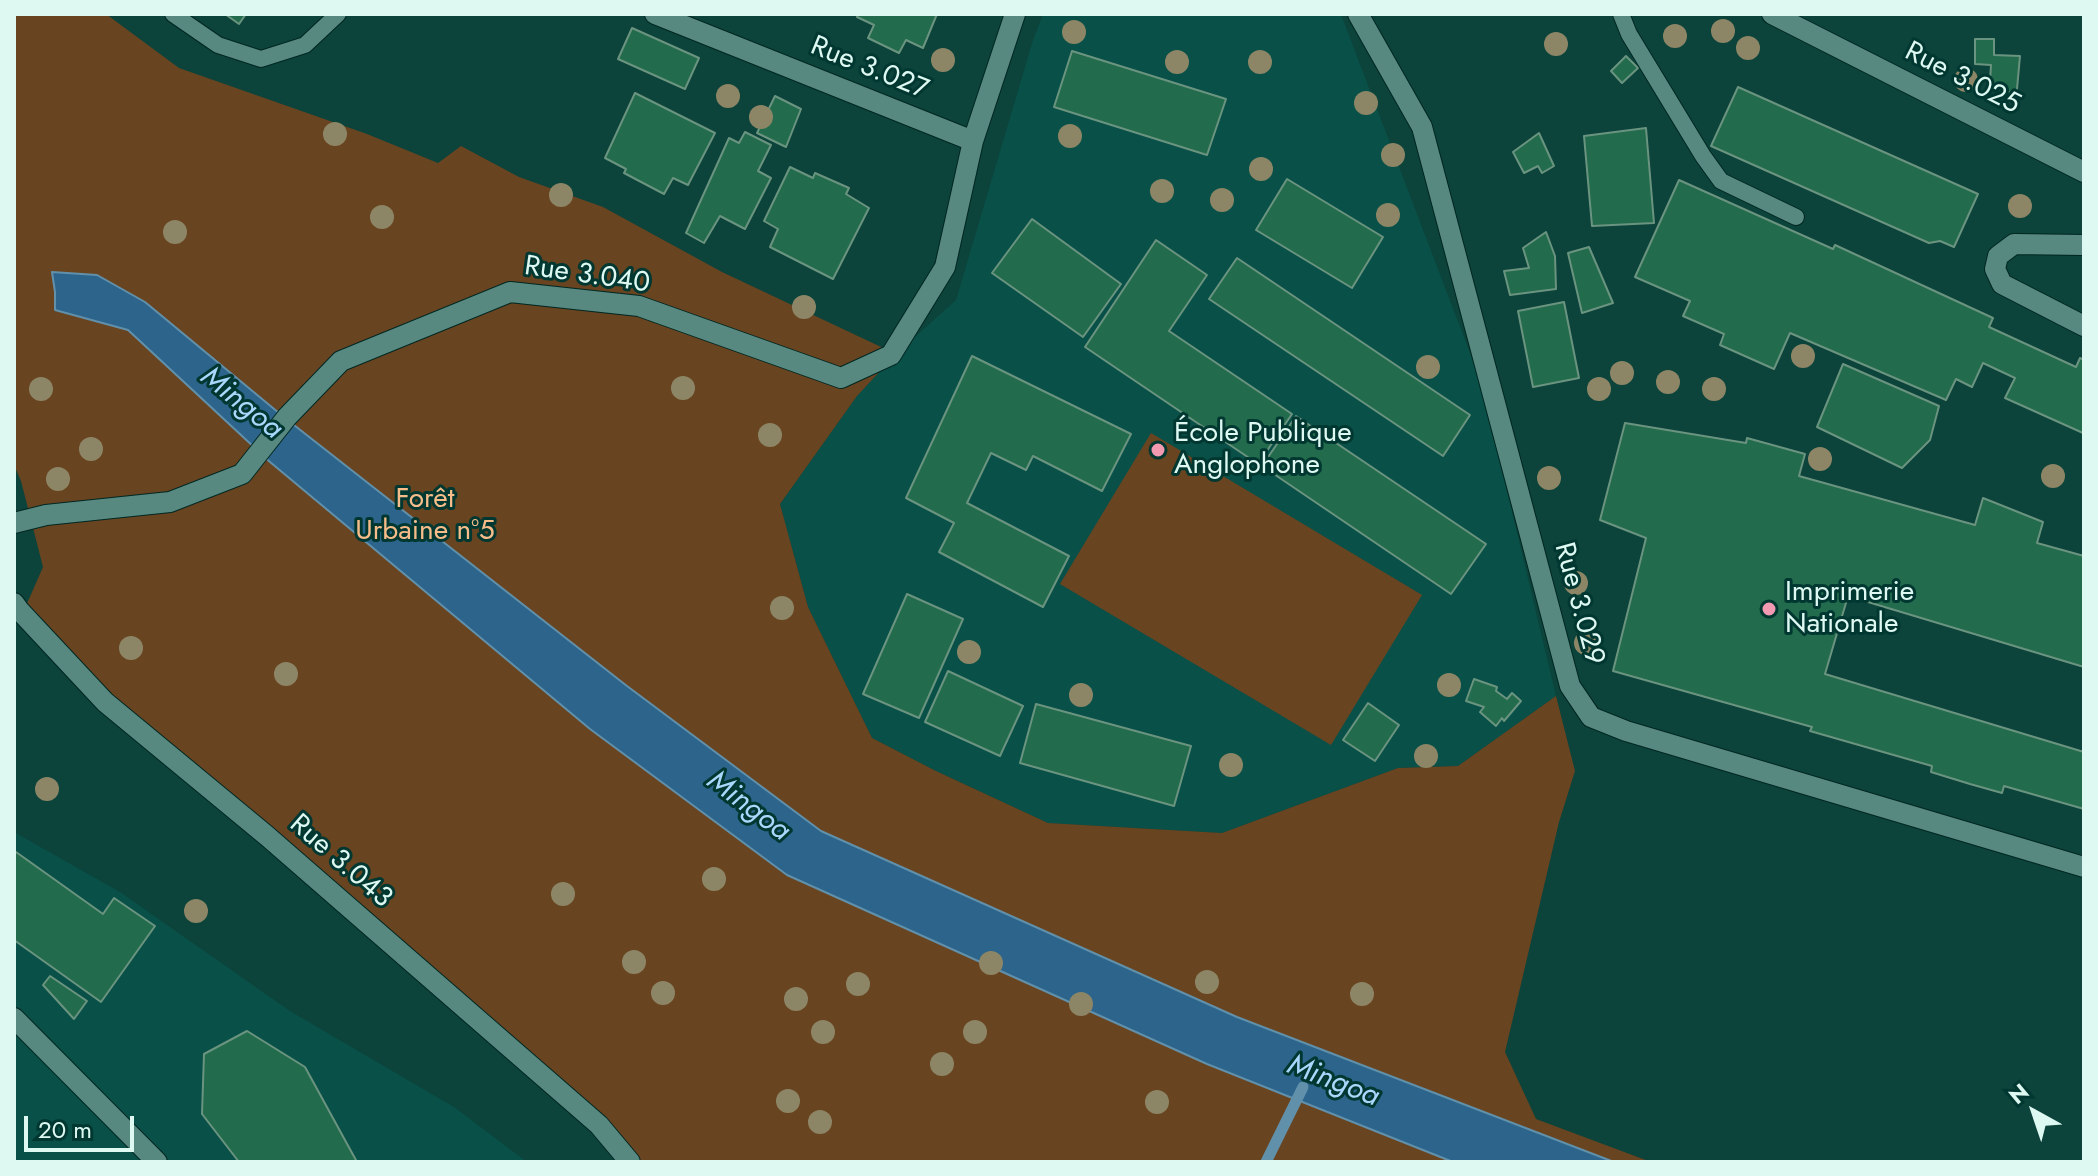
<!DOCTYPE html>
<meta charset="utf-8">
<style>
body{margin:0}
#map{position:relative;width:2098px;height:1176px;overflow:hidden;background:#0c433b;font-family:Jost,sans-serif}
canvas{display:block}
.frame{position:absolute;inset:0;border:16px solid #def8f2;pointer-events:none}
.north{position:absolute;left:1994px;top:1072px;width:80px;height:80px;-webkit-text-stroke:6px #003831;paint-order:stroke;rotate:320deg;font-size:22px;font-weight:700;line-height:32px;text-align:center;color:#def8f2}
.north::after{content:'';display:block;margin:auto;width:28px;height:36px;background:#def8f2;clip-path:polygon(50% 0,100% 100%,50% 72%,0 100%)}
.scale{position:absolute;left:24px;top:1116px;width:110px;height:36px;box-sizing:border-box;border:4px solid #def8f2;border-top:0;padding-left:10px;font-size:24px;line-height:28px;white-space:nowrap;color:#def8f2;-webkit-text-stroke:6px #003831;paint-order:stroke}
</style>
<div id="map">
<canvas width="2098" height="1176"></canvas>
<div class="frame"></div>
<div class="north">N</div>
<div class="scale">20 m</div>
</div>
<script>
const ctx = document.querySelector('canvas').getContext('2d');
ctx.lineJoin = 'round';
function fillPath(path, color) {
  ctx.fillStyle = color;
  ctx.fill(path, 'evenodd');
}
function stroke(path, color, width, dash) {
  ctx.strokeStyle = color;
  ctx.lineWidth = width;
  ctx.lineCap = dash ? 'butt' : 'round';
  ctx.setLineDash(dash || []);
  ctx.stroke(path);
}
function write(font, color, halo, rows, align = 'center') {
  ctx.font = font + ' Jost,sans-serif';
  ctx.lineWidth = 6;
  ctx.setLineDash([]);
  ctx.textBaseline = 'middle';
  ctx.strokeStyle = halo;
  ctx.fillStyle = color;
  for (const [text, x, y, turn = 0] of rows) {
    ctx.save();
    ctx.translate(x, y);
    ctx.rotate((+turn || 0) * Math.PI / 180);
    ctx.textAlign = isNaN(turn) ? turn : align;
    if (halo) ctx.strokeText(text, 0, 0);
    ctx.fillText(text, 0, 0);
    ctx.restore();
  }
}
fillPath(new Path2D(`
 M1043,14H1339L1342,17L1481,382L1556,696L1458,766L1398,768L1222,833L1048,823L936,771L872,738L808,607L780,504L857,396L896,354L956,300L1033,40Z
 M14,832L120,892L290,1011L454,1107L527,1162H14Z`), '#095048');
fillPath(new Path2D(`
 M14,14H106L179,68L367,134L438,163L461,146L519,177L603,207L722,272L896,354L857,396L780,504L808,607L872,738L936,771L1048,823L1222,833L1398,768L1458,766L1556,696L1575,771L1559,822L1505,1052L1536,1119L1651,1162H628L22,615L43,567L21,481L14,465Z
 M1151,433L1422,595L1331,745L1060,584Z`), '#694420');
const water = new Path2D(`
 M52,272L97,275L145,302L285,418L627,686L821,831L1237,1017L1614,1162H1453L1207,1064L787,875L590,729L270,462L128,330L55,310V292Z`);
fillPath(water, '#2c648b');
stroke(water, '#6190aa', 2);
stroke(new Path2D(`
 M1266,1162L1303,1087`), '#6190aa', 11);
const building = new Path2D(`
 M225,14H246L239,24Z
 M858,14H937L923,48L906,40L899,53L868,38L874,25L857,17Z
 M632,28L699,58L685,89L618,59Z
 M1975,39H1994V55L2020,56L2017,89L2014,95L1990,81L1991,65L1975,64Z
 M1072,51L1226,99L1207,155L1054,107Z
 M1626,56L1638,68L1622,83L1611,71Z
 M1738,87L1978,194L1954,247L1940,241L1929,243L1711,146Z
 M635,93L715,133L688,185L673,178L664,194L624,173L626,169L605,158Z
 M775,96L801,109L786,147L757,133Z
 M1646,128L1654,223L1592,226L1584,136Z
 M745,132L771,145L758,171L771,178L745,229L720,216L704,243L686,233L729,138L739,143Z
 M1539,133L1554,166L1542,173L1538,166L1524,173L1513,152Z
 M790,167L813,178L815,173L849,188L846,194L869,208L833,279L770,247L778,229L764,221Z
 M1287,179L1383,237L1352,288L1256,230Z
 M1679,180L1833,249L1835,245L1993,318L1989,327L2076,367L2080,358L2084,360L2083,433L2005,398L2015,378L1983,363L1972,387L1956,379L1946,400L1790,333L1774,369L1720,345L1724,334L1683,316L1690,301L1635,277Z
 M1032,219L1121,284L1083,337L992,273Z
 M1546,232L1555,256L1556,289L1510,295L1504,271L1529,268L1523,248Z
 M1156,240L1207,275L1169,331L1292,414L1258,464L1085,347Z
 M1589,247L1613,303L1582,313L1568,253Z
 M1237,258L1470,415L1443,456L1209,299Z
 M1564,302L1579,378L1533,387L1518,311Z
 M972,356L1131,434L1102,491L1033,456L1026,470L991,453L967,503L1069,556L1043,607L939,552L954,523L906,498Z
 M1843,364L1939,406L1930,440L1902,468L1817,427Z
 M1296,416L1486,544L1451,594L1262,466Z
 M1625,423L1746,443L1747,438L1805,454L1799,476L1975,525L1983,498L2043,522L2037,543L2084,556V667L1848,596L1825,674L2084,752V809L2004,786L2002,793L1970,784L1931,772L1932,766L1810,731L1812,727L1613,671L1646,538L1600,520Z
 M907,594L963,619L919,718L863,694Z
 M948,671L1023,706L1000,756L925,722Z
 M1474,679L1497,687L1496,691L1507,699L1512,693L1521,701L1504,721L1502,718L1496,726L1480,712L1484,707L1466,701Z
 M1368,703L1399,725L1375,761L1343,740Z
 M1036,704L1191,746L1174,806L1020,763Z
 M16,852L103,914L114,898L155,926L101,1002L14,940V855Z
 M50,976L87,1001L74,1019L43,985Z
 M247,1031L305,1067L357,1162H239L202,1114L204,1054Z`);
fillPath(building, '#236b4d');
stroke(building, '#6a947f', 2);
const service = new Path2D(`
 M173,14L218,45L261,59L305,45L338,14
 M1621,14L1629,34L1703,156L1721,181L1796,217`);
const minor = new Path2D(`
 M655,14L973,141
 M1358,14L1422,127L1570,686L1591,717L1626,731L2084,867
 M2084,245L2014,244L1998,256L1995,269L2002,284L2084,326
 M14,523L46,515L170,502L242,474L287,417L341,361L510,292L639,306L841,378L891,355L945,267L973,141L1015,14
 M14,1018L157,1162`);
const tertiary = new Path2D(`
 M1772,14L2084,172
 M14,603L19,610L105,702L267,836L599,1125L630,1162`);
stroke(service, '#002722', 18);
stroke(minor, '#002722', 22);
stroke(tertiary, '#002722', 22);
stroke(service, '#578980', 16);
stroke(minor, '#578980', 20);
stroke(tertiary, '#578980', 20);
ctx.fillStyle = '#8d8666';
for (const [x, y] of [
 [1723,31],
 [1074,32],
 [1675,36],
 [1556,44],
 [1748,48],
 [943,60],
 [1177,62],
 [1260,62],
 [1966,80],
 [728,96],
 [1366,103],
 [761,117],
 [335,134],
 [1070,136],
 [1393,155],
 [1261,169],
 [1162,191],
 [561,195],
 [1222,200],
 [2020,206],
 [1388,215],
 [382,217],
 [175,232],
 [804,307],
 [1803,356],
 [1428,367],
 [1622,373],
 [1668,382],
 [683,388],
 [41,389],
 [1599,389],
 [1714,389],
 [770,435],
 [91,449],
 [1820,459],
 [2053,476],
 [1549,478],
 [58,479],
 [1576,583],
 [782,608],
 [1586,643],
 [131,648],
 [969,652],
 [286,674],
 [1449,685],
 [1081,695],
 [1426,756],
 [1231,765],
 [47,789],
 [714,879],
 [563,894],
 [196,911],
 [634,962],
 [991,963],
 [1207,982],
 [858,984],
 [663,993],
 [1362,994],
 [796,999],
 [1081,1004],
 [823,1032],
 [975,1032],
 [942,1064],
 [788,1101],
 [1157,1102],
 [820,1122]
]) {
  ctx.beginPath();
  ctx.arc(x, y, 12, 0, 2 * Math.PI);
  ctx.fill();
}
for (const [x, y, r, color] of [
 [1158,450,8,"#f19ab2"],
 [1769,609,8,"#f19ab2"]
]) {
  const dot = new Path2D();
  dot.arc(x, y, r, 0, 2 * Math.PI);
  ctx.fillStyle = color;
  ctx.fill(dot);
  stroke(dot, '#003831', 3);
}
write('28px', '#def8f2', '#003831', [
 ["Rue 3.027",869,69,22],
 ["Rue 3.025",1962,79,27],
 ["Rue 3.040",587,276,8],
 ["Rue 3.029",1578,604,75],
 ["Rue 3.043",340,862,41]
]);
write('28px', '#def8f2', '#003831', [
 ["École Publique",1174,434],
 ["Anglophone",1174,466],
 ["Imprimerie",1785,593],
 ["Nationale",1785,625]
], 'left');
write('28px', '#f6bd8a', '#003831', [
 ["Forêt",425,500],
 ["Urbaine n°5",425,532]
]);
write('italic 30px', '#aad8fd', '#003831', [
 ["Mingoa",241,404,39],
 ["Mingoa",748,807,37],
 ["Mingoa",1333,1082,21]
]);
</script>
